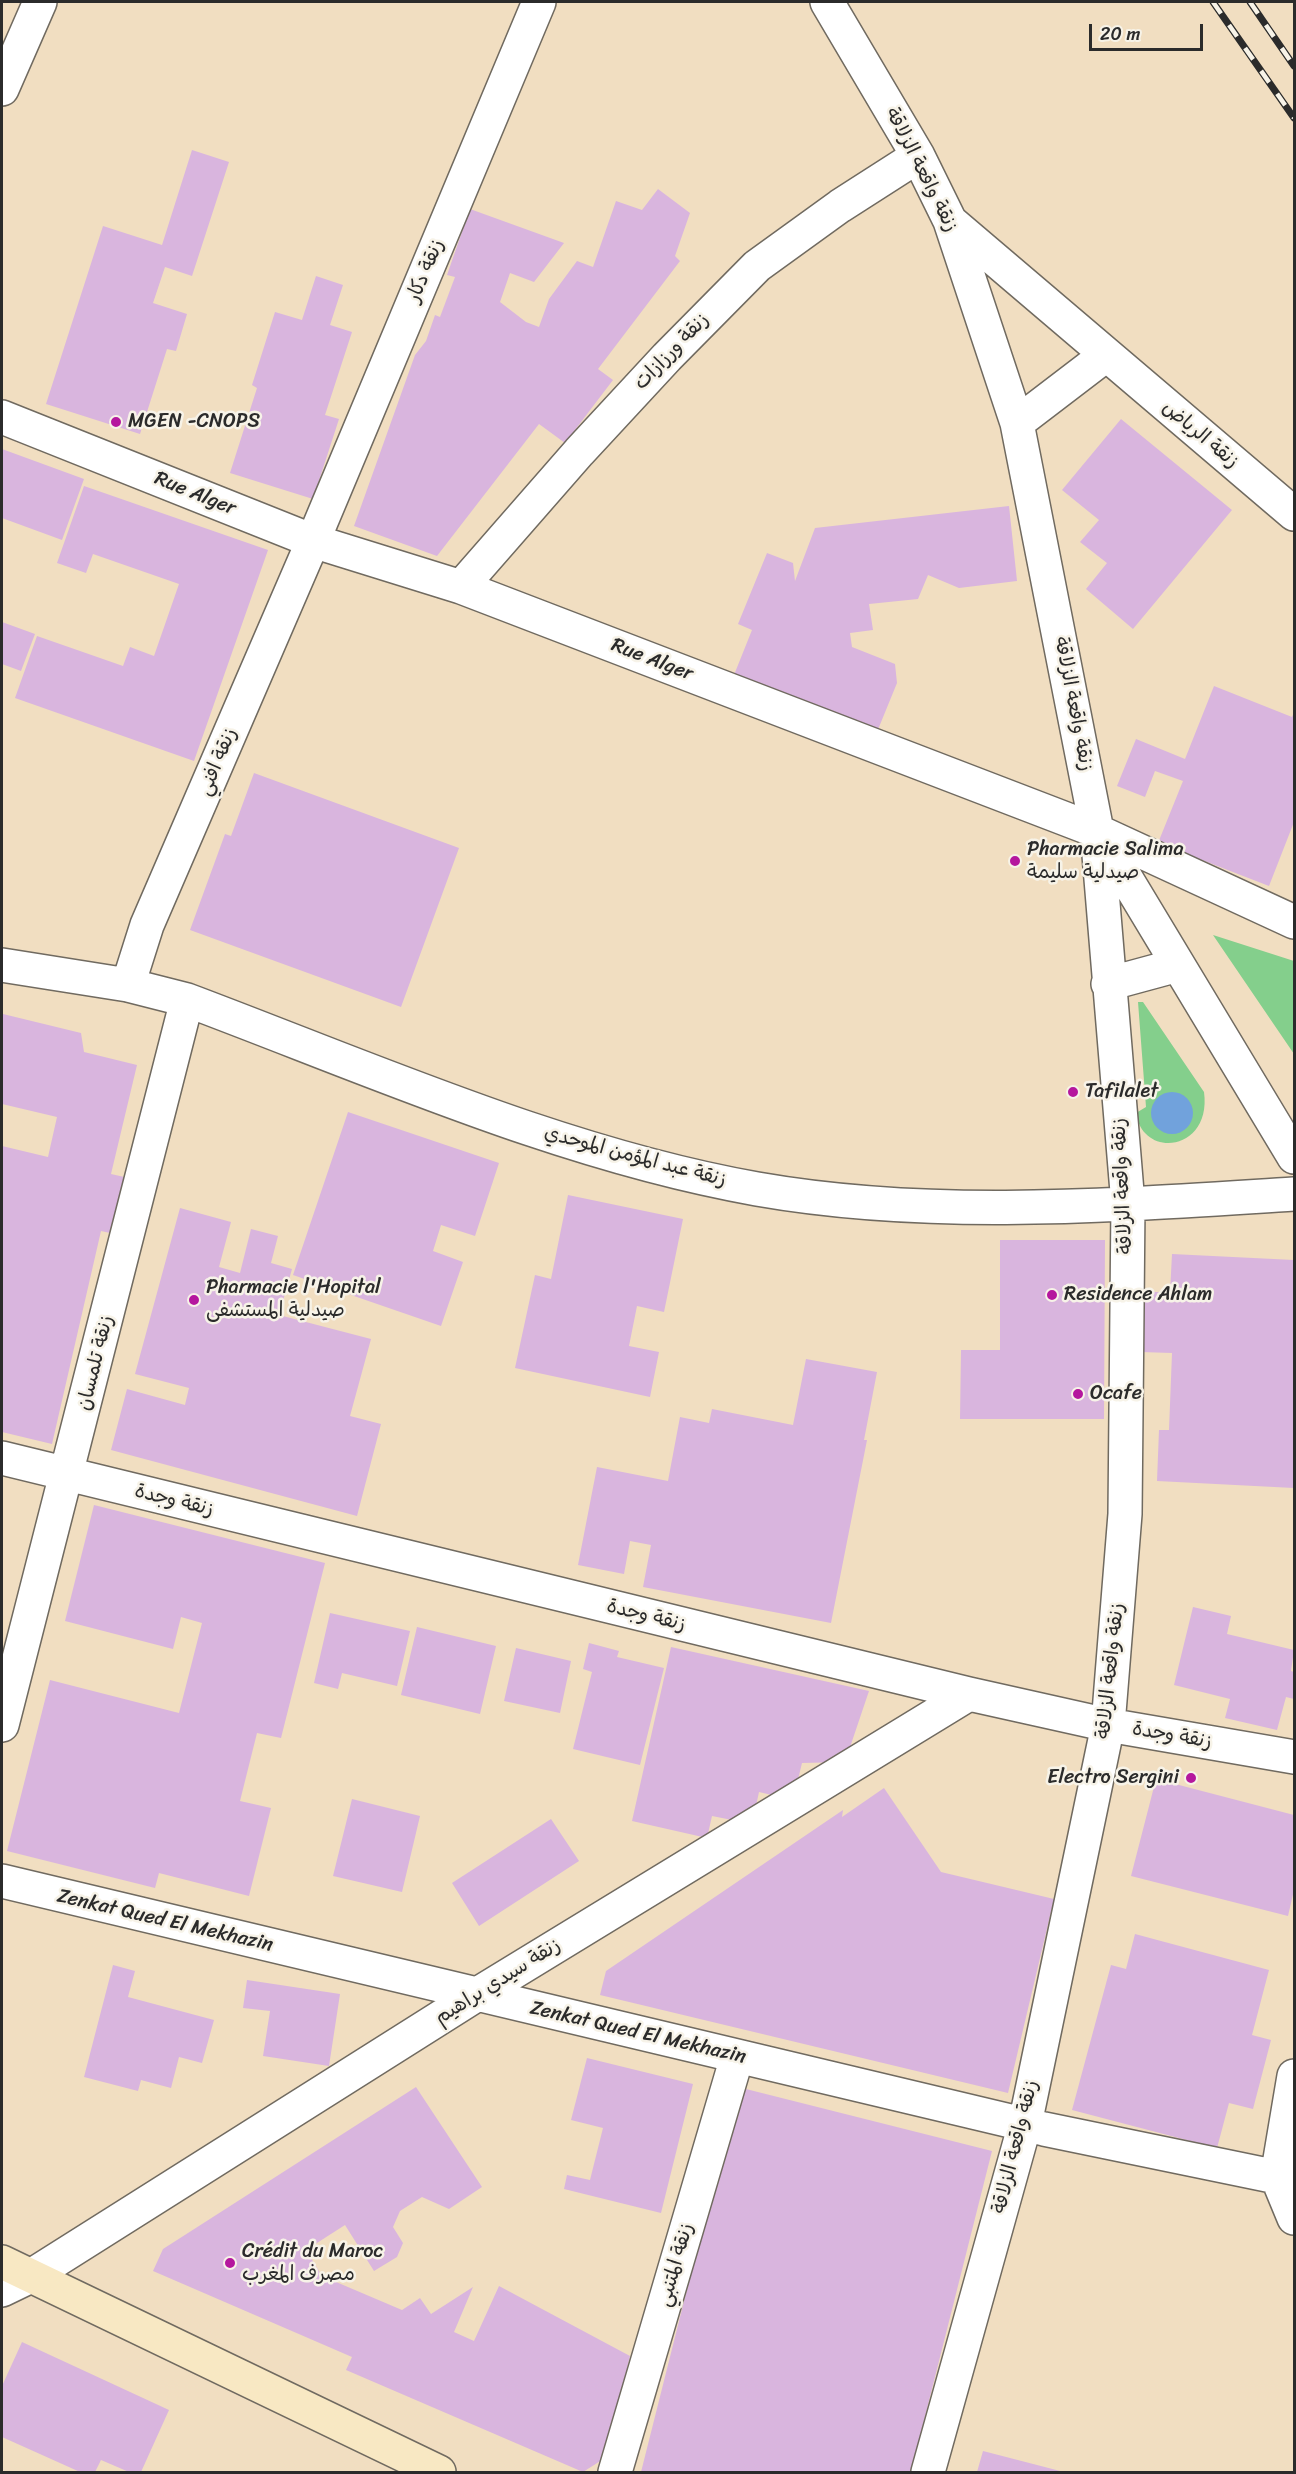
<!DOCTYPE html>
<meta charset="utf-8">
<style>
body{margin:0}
#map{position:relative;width:1296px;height:2474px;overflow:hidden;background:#f1dec1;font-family:Sriracha,sans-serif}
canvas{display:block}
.frame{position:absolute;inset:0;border:3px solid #2b2b2b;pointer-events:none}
.scale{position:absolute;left:1089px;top:24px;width:114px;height:27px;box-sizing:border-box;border:3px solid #2b2b2b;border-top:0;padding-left:8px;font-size:18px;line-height:21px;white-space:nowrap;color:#2b2b2b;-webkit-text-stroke:4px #f7f3e8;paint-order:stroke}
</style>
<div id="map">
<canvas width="1296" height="2474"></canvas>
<div class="frame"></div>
<div class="scale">20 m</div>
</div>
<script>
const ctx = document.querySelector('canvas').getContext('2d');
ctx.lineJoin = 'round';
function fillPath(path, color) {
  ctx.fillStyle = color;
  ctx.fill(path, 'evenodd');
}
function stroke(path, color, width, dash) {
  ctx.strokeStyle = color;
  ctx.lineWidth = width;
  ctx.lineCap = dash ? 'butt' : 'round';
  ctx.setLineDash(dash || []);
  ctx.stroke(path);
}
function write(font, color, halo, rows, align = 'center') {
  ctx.font = font + ' Sriracha,"Playpen Sans Arabic",sans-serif';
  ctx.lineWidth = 5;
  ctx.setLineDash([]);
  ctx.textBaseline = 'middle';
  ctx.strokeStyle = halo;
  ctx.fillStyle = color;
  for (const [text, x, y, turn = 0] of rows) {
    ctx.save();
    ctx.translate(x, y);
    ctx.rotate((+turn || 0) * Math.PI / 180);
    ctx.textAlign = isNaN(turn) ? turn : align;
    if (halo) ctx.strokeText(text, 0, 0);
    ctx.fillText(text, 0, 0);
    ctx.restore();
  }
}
fillPath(new Path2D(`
 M1213,935L1294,961V1054Z
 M1138,1002H1143L1204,1092C1212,1151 1143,1160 1136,1113L1146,1107Z`), '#84cf8c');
fillPath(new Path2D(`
 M1151 1113a21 21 0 1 1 42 0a21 21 0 1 1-42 0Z`), '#71a2dc');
fillPath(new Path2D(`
 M192,150L229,162L192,276L165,267L153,303L187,314L176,351L167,349L140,434L46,404L103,226L162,245Z
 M658,189L690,213L675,256L680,261L598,369L613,380L565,443L539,424L437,556L354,526L415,355L426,341L435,315L440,317L455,277L447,275L470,209L564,243L534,282L510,273L500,302L526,322L539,327L549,299L577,261L593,267L616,201L642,210Z
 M316,276L343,285L330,325L352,332L325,415L339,419L313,499L230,473L257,388L252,385L275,312L302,320Z
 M1121,419L1232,510L1133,629L1086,589L1107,563L1080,542L1099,520L1062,490Z
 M2,449L84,479L62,540L2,518Z
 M84,486L268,550L194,761L15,698L37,636L123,666L130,647L154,656L179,584L93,554L86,573L57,563Z
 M1009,506L1017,581L959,588L928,575L918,599L869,604L873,630L850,633L852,647L895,664L897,683L877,732L734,675L752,630L738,624L767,553L793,563L795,581L815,528Z
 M2,622L35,634L21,671L2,664Z
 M1214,686L1292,717L1294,712V822L1269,886L1158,843L1183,781L1155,771L1145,797L1117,786L1136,739L1185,759Z
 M254,773L459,848L401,1007L190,930L225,834L231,836Z
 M3,1014L81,1033L84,1052L137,1065L111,1174L133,1179L119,1235L101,1231L52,1444L2,1432V1146L48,1157L57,1117L2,1104Z
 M348,1112L499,1163L475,1236L441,1225L433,1251L463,1262L441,1326L293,1275Z
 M568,1195L683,1219L664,1312L637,1306L629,1346L659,1352L650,1397L515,1368L535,1275L551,1279Z
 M180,1208L231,1222L219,1267L240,1273L251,1229L278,1236L271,1263L292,1269L279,1315L371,1339L350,1416L381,1424L357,1516L111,1450L127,1389L185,1405L189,1388L135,1374Z
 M1000,1240H1105L1104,1419H960L961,1350H1000Z
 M1172,1254L1294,1260V1488L1157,1481L1159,1430H1169L1172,1353L1140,1352L1143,1291L1170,1293Z
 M806,1359L877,1372L864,1440H867L831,1623L643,1587L651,1545L630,1541L624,1574L578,1565L597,1467L668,1481L680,1417L709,1423L712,1409L793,1425Z
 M94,1505L325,1563L281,1738L257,1733L240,1801L271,1808L249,1896L159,1873L155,1888L7,1851L50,1680L179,1713L202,1623L181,1617L173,1649L65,1621Z
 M1193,1607L1231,1616L1227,1634L1294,1650L1291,1671L1294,1672V1699L1286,1697L1277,1730L1225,1718L1230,1699L1174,1685Z
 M330,1613L410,1631L397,1686L342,1673L338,1689L314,1683Z
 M417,1627L496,1646L480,1714L401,1695Z
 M589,1643L619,1651L617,1657L664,1668L640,1765L573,1749L592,1672L583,1669Z
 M671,1647L869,1691L845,1762L802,1763L793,1800L759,1792L752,1824L712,1816L707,1838L632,1821Z
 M516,1648L571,1661L560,1713L504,1701Z
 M1156,1779L1294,1815V1890L1288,1916L1131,1876Z
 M884,1788L941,1872L1054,1899L1008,2093L600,1995L606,1971L843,1810L842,1817Z
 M352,1799L420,1816L402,1892L333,1876Z
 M551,1819L579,1861L479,1926L452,1883Z
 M1135,1934L1269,1970L1252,2035L1271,2040L1253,2109L1229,2103L1217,2148L1072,2110L1111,1965L1126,1969Z
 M113,1965L135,1971L128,1997L214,2020L202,2063L179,2057L171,2088L141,2080L138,2091L84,2077Z
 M247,1980L340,1994L329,2066L263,2056L270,2011L243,2008Z
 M587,2058L693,2084L661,2213L564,2189L567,2175L590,2180L603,2128L571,2120Z
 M416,2087L482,2187L449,2209L422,2197L400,2211L393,2227L403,2243L397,2257L374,2271L345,2225L306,2250L322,2276L402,2310L420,2298L431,2314L473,2287L454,2332L474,2341L499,2286L630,2356L605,2458L583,2472L346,2370L352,2357L153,2271L163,2249Z
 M738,2087L992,2151L911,2472H641Z
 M22,2342L169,2410L141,2472H129L101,2460L95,2472H80L2,2437V2386Z
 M983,2451L1064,2472H977Z`), '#d9b5de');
const street = new Path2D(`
 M827,2L918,156L950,221L1017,423L1097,831L1128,1204L1125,1514L1108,1725L1025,2124L928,2472
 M2,89L40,2
 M951,222L1294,514
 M2,417L313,541L461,587L1097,831L1294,922
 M1017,423L1106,355
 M461,587L579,452L667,357L757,266L840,206L918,156
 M1100,835L1294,1157
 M2,965L128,985L187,1000C371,1069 564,1155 757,1189C934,1220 1117,1205 1294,1194
 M1108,984L1178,965
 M128,985L147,925L313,541L539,2
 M2,1458L969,1694L1108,1725L1294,1757
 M2,1725L187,1000
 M2,1881L1044,2129L1277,2177
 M1294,2076L1277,2177L1294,2218
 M2,2290L31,2276L476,1995L969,1694
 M615,2472L737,2057`);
const secondary = new Path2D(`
 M2,2262L439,2472`);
stroke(street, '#706a60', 36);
stroke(secondary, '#706a60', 36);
stroke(street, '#fff', 33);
stroke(secondary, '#f8e8c3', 33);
const rail = new Path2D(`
 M1213,2L1294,118
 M1250,2L1294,66`);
stroke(rail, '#2b2b2b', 7);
stroke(rail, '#f7f3e8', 4.5, [14]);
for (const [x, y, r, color] of [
 [116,422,6,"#b5179e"],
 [1015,861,6,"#b5179e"],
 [1073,1092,6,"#b5179e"],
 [1052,1295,6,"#b5179e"],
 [194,1300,6,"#b5179e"],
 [1078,1394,6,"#b5179e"],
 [1191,1778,6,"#b5179e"],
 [230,2263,6,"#b5179e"]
]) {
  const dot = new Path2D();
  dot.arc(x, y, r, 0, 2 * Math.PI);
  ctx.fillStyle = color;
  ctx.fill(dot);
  stroke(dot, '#f7f3e8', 2);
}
write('20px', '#2b2b2b', '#f7f3e8', [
 ["زنقة واقعة الزلاقة",921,170,63],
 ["زنقة دكار",426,271,-67],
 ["زنقة ورزازات",672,352,-46],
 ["زنقة الرياض",1200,435,40],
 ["Rue Alger",195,494,22],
 ["Rue Alger",652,660,21],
 ["زنقة واقعة الزلاقة",1073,704,79],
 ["زنقة افني",218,762,-67],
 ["زنقة عبد المؤمن الموحدي",635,1157,15],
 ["زنقة واقعة الزلاقة",1123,1186,-93],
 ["زنقة تلمسان",96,1363,-76],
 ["زنقة وجدة",174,1501,14],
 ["زنقة وجدة",646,1616,14],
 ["زنقة واقعة الزلاقة",1111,1671,-84],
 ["زنقة وجدة",1172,1736,10],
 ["Zenkat Qued El Mekhazin",165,1921,13],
 ["زنقة سيدي براهيم",498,1982,-32],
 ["Zenkat Qued El Mekhazin",638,2033,13],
 ["زنقة واقعة الزلاقة",1016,2147,-76],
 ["زنقة المتنبي",676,2265,-74]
]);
write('20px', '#2b2b2b', '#f7f3e8', [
 ["MGEN -CNOPS",128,422],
 ["Pharmacie Salima",1027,850],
 ["صيدلية سليمة",1027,873],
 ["Tafilalet",1085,1092],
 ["Pharmacie l'Hopital",206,1288],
 ["صيدلية المستشفى",206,1311],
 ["Residence Ahlam",1064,1295],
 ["Ocafe",1090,1394],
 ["Electro Sergini",1179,1778,"right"],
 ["Crédit du Maroc",242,2252],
 ["مصرف المغرب",242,2275]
], 'left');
</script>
